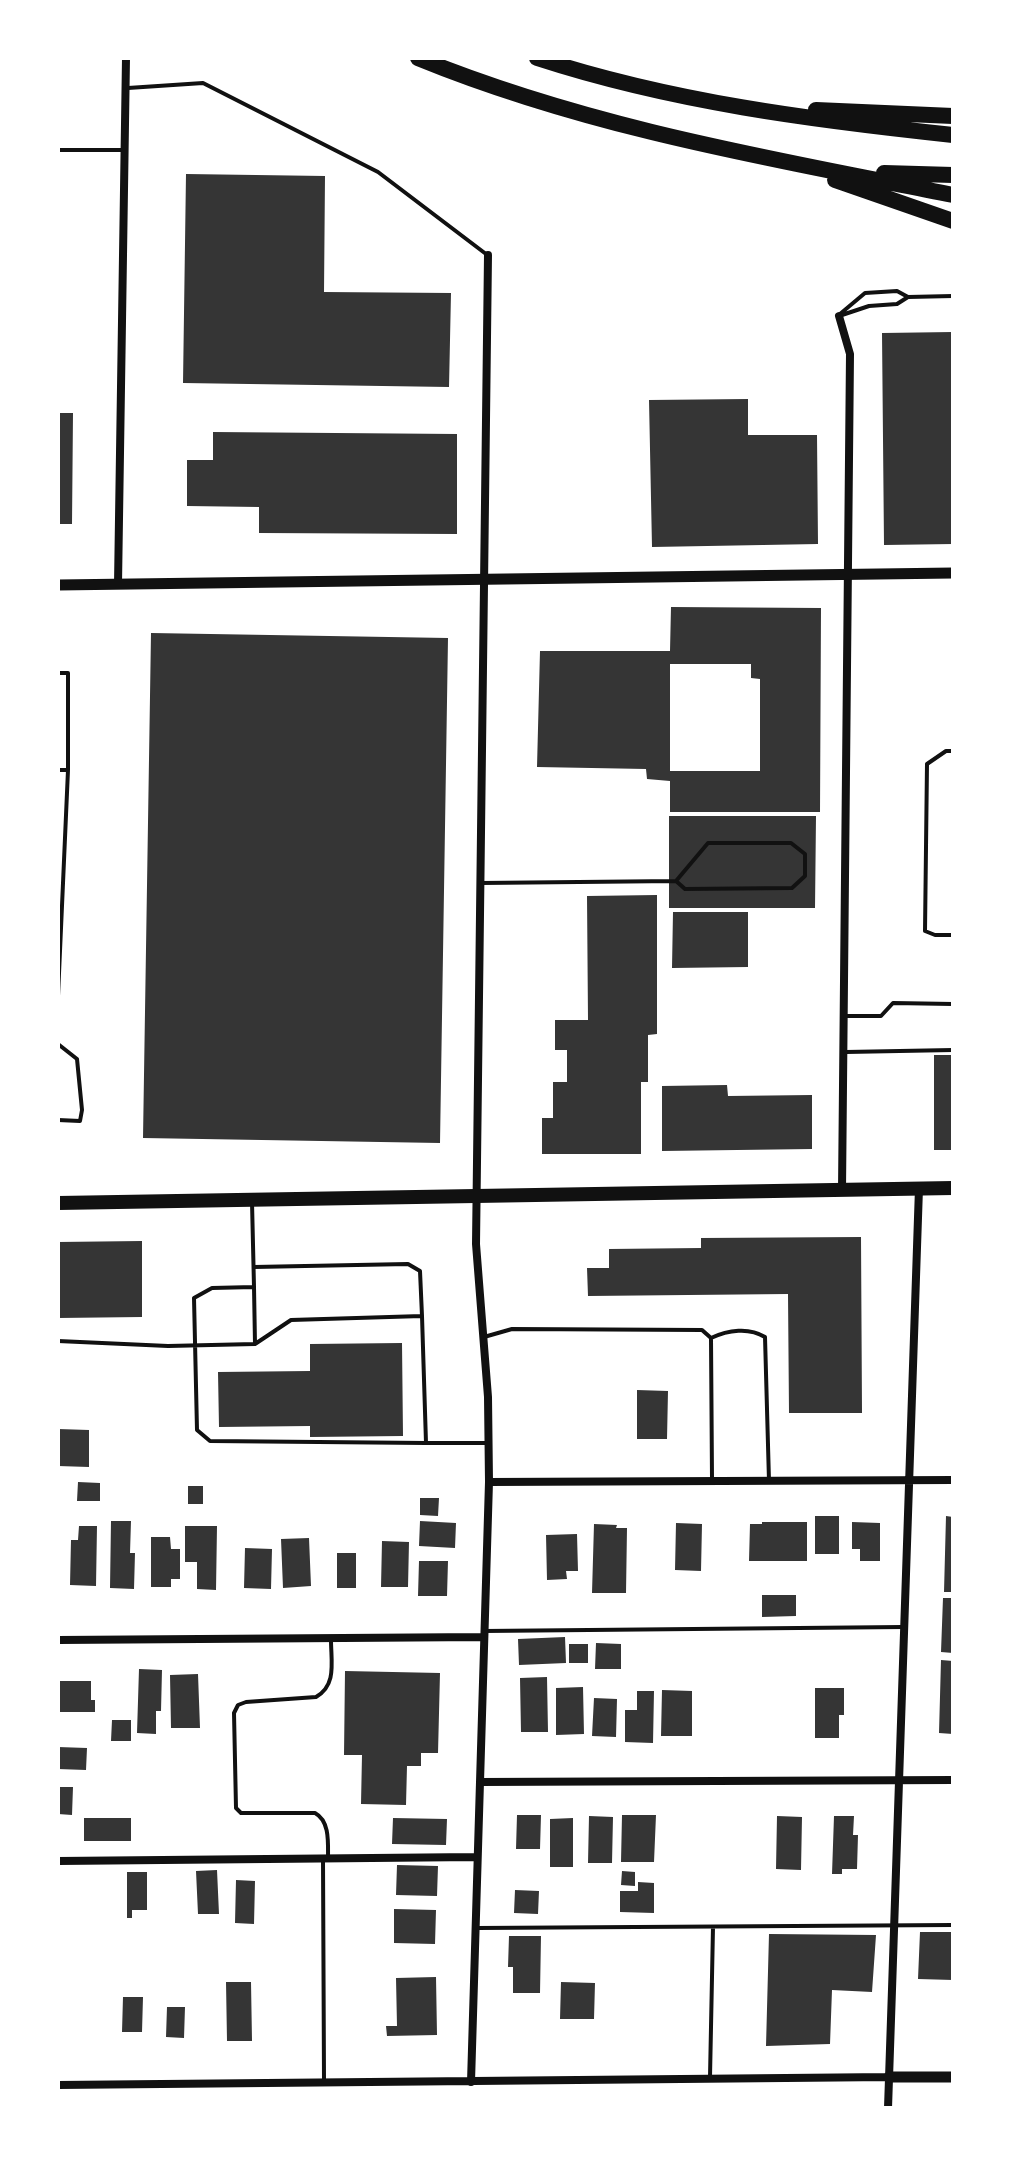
<!DOCTYPE html>
<style>
body{margin:0}
#map{position:relative;width:1011px;height:2166px;overflow:hidden;background:#fff;font-family:Raleway,sans-serif}
canvas{display:block}
.frame{position:absolute;inset:0;border:60px solid #fff;pointer-events:none}
</style>
<div id="map">
<canvas width="1011" height="2166"></canvas>
<div class="frame"></div>
</div>
<script>
const context = document.querySelector('canvas').getContext('2d');
context.lineJoin = 'round';
function fill(path, color) { context.fillStyle = color; context.fill(path, 'evenodd'); }
function strokePath(path, color, width, dash) { context.strokeStyle = color; context.lineWidth = width; context.lineCap = dash ? 'butt' : 'round'; context.setLineDash(dash || []); context.stroke(path); }
fill(new Path2D(`
 M186,174l139,2 -1,116 127,1 -2,94 -266,-4z
 M953,332v212l-69,1 -2,-212z
 M748,399v36h69l1,109 -166,3 -3,-147z
 M58,413h15l-1,111h-14z
 M213,432l244,2v100l-198,-1v-26l-72,-1v-46h26z
 M671,607l150,1 -1,204h-150v-31l-23,-2 -1,-10 -109,-2 3,-116h130zM670,664h81v14l9,1v92h-90z
 M151,633l297,5 -8,505 -297,-5z
 M669,816h147l-1,92h-146z
 M657,895v139l-9,1v47h-7v72h-99v-36h11v-36h14v-32h-12v-30h33l-1,-124z
 M673,912h75v55l-76,1z
 M934,1055h19v95h-19z
 M727,1085l1,11 84,-1v54l-150,2v-65z
 M861,1237l1,176h-73l-1,-119 -200,2 -1,-28h22v-19l92,-1v-10z
 M142,1241v76l-84,1v-76z
 M402,1343l1,93 -93,1v-11l-91,1 -1,-55 92,-1v-27z
 M637,1390l31,1 -1,48h-30z
 M58,1429l31,1v37l-31,-1z
 M78,1482l22,1v18h-23z
 M188,1486h15v18h-15z
 M420,1498h19l-1,18 -18,-1z
 M815,1516h24v38h-24z
 M946,1516l7,1v75h-9z
 M111,1521h20l-1,32h5l-1,36 -24,-1z
 M420,1521l36,2 -1,25 -36,-2z
 M762,1522h45v39h-58l1,-37h12z
 M852,1522l28,1v38h-20v-12h-8z
 M676,1523l26,1 -1,47 -26,-1z
 M594,1524l23,1 -1,3h11l-1,65h-34z
 M79,1526h18l-1,60 -26,-1 1,-45h7z
 M185,1526h32l-1,64 -19,-1v-27h-12z
 M577,1534l1,37h-12l1,8 -20,1 -1,-45z
 M151,1537h19l1,12h9v30h-9v8h-20z
 M309,1538l2,48 -28,2 -2,-49z
 M382,1541l27,1 -1,45h-27z
 M245,1548l27,1 -1,40 -27,-1z
 M337,1553h19v35h-19z
 M419,1561h29l-1,35h-29z
 M762,1595h34v21l-34,1z
 M943,1598h10v55l-12,-1z
 M565,1637l1,26 -47,2 -1,-26z
 M596,1643l25,1v25h-26z
 M569,1644h19v19h-19z
 M941,1660l12,1v73l-14,-1z
 M139,1669l23,1 -1,41h-5v23l-19,-1z
 M345,1671l95,2 -2,80h-17v13h-14l-1,39 -45,-1 1,-49h-18z
 M198,1674l2,54h-29l-1,-53z
 M547,1677l1,55h-27l-1,-54z
 M58,1681h33v19h4v12h-37z
 M583,1687l1,47 -28,1v-47z
 M815,1688h29v27h-5v23h-24z
 M662,1690l30,1v45h-31z
 M637,1691h17l-1,52 -28,-1v-32h12z
 M594,1698l23,1 -1,38 -24,-1z
 M112,1720h19v21h-20z
 M58,1747l29,1 -1,22 -28,-1z
 M58,1787h15l-1,28 -14,-1z
 M517,1815h24l-1,34h-24z
 M622,1815h34l-2,47h-33z
 M589,1816l24,1 -1,46h-24z
 M777,1816l25,1 -1,53 -25,-1z
 M834,1816h20l-1,19h5l-1,34h-15v5h-10z
 M84,1818h47v23h-47z
 M393,1818l54,1 -1,26 -54,-1z
 M573,1818v49h-23v-48z
 M397,1865l41,1 -1,30 -41,-1z
 M217,1870l2,44h-21l-2,-43z
 M622,1871l13,1v14l-14,-1z
 M127,1872h20v38h-15v8h-5z
 M236,1880l19,1 -1,43 -19,-1z
 M638,1882l16,1v30l-34,-1v-21h18z
 M515,1890l24,1 -1,23 -24,-1z
 M394,1909l42,1 -1,34 -41,-1z
 M920,1932h33v48l-35,-1z
 M769,1934l107,1 -4,57 -40,-2 -2,54 -64,2z
 M509,1936h32l-1,57h-27v-26h-5z
 M436,1977l1,58 -50,1 -1,-10h11l-1,-48z
 M226,1982h25l1,59h-25z
 M561,1982l34,1 -1,36h-34z
 M123,1997h20l-1,35h-20z
 M167,2007h18l-1,31 -18,-1z`), '#353535');
strokePath(new Path2D(`
 M128,88l75,-5 175,89 108,82
 M58,150h66
 M840,314l25,-21 32,-2 11,6 45,-1
 M842,315l27,-9 28,-2 11,-7
 M58,673h10v97
 M953,751h-7l-19,13 -2,167 10,4h18
 M58,770h10l-10,226
 M708,843h83l14,11v22l-13,12 -107,1 -9,-8z
 M481,883l195,-2
 M845,1016h36l12,-13 60,1
 M58,1044l19,15 5,51 -2,11 -22,-1
 M846,1052l107,-2
 M252,1202l2,85 -42,1 -18,10 3,132 13,11 216,2
 M254,1267l154,-3 12,7 2,45
 M254,1287l1,57
 M484,1337l28,-8 190,1 9,8 1,141
 M711,1338c17,-8 38,-11 54,-1l4,144
 M58,1341l110,5 87,-2 36,-24 131,-4 4,127h62
 M484,1631l419,-4
 M323,1859l1,222
 M328,1859c0,-16 2,-38 -13,-46h-74l-5,-5 -2,-95 4,-8 8,-3 70,-5c21,-12 15,-35 15,-57
 M477,1928l476,-3
 M710,2077l3,-150`), '#111', 4);
strokePath(new Path2D(`
 M839,316l11,38 -8,835
 M118,584l8,-526
 M489,1482l464,-2
 M58,1640l426,-3
 M480,1782l473,-2
 M58,1861l418,-4
 M471,2082l18,-600 -1,-85 -12,-153 12,-989
 M58,2085l831,-8
 M888,2108l31,-920`), '#111', 8);
strokePath(new Path2D(`
 M58,585l895,-12
 M889,2077h64`), '#111', 11);
strokePath(new Path2D(`
 M58,1203l895,-15`), '#111', 14);
strokePath(new Path2D(`
 M418,58c171,70 354,101 535,137
 M537,58c135,44 275,62 416,77
 M816,110l137,6
 M884,173l69,2
 M835,180l118,41`), '#111', 16);
</script>
